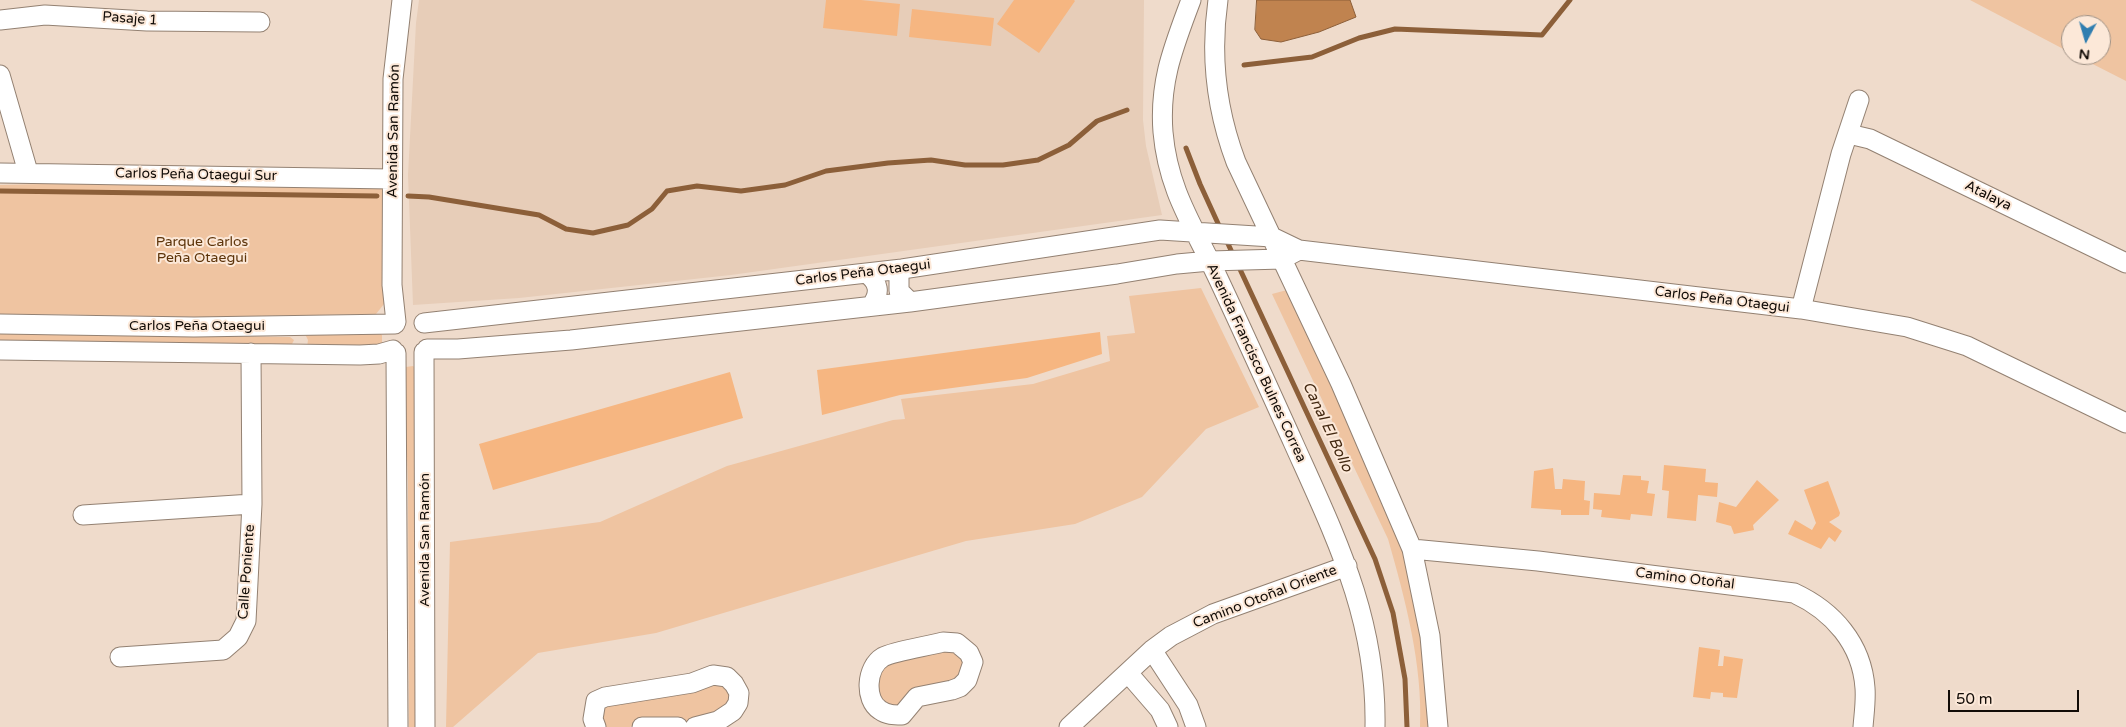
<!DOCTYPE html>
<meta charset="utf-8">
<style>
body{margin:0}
#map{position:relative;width:2126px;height:727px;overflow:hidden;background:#efdbcb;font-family:"Varela Round",sans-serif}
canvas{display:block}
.north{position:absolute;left:2061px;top:15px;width:50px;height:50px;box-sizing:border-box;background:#fce8d8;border:1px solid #9e9084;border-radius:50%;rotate:186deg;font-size:14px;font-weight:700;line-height:20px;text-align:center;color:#120c07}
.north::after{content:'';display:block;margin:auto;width:18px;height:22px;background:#307eb0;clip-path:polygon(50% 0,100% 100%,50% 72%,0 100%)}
.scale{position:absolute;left:1948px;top:690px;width:131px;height:22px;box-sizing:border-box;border:2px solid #120c07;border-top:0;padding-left:6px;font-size:15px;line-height:18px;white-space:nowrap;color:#120c07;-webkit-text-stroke:4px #fce8d8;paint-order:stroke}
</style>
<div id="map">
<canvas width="2126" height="727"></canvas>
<div class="north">N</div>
<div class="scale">50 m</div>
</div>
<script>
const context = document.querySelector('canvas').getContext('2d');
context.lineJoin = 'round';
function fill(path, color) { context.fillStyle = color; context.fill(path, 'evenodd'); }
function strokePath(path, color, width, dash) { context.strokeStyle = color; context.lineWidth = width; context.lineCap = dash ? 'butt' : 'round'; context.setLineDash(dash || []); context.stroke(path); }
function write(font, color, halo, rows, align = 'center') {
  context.font = font + ' "Varela Round",sans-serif'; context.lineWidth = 4; context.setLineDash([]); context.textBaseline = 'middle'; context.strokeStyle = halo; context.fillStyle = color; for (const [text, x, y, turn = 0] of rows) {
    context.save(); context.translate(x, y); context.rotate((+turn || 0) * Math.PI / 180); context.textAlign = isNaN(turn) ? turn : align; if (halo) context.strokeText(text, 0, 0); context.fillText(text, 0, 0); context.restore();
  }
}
fill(new Path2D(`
 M419,0h725l-1,120 3,26 16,69 -431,60 -212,23 -106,7 -5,-130 8,-152z`), '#e7cdb8');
fill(new Path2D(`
 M1970,0h156v81l-51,-26h26v-30h-30v28z
 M125,182l259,3v119l-8,10 -174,3 -165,-3 -37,2v-131z
 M1201,288l58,119 -53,22 -64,68 -67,27 -109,17 -310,92 -118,20 -85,74h-7l4,-185 150,-20 127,-56 166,-46 12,-1 -4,-20 132,-15 77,-23 -3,-25 28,-3 -6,-37z
 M1287,290l102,212 22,56 23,169h-14c3,-61 -15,-129 -32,-188l-116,-245z
 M377,331l5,4v8l-4,3 -71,1 1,-7 -3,-6z
 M0,333l290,4 4,3 -2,4 -5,2 -287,-5z
 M413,366l4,4 -1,357h-7l-1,-243 -4,-111 2,-6z
 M943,647l24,8 -10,25 -56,30 -20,-6 -6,-28 8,-13z
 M712,682h13l8,10 -2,12 -33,18 -59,1 -9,4h-24l-4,-7 1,-10 9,-8z`), '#efc4a1');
const water = new Path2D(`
 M1257,0h93l6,17 -37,15 -38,10 -20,-3 -6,-9z`);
fill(water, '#c0834f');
strokePath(water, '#8c5f39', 1);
strokePath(new Path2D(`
 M1244,65l68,-8 47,-19 36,-9 147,6 28,-35
 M1186,148l14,36 21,46
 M0,191l377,5
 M408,196l21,1 110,18 27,14 27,4 35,-8 24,-16 15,-18 30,-5 44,5 44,-6 41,-14 62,-8 43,-3 34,5h38l35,-5 31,-15 28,-24 30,-11
 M1225,237l9,20
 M1238,265l137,294 18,54 12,66 2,48`), '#8c5f39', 5);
fill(new Path2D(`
 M826,0h35l39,4 -3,32 -74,-8z
 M1014,0h60l1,1 -36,52 -42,-29z
 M912,9l82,9 -3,28 -82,-9z
 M1100,332l2,22 -75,24 -127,17 -78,20 -5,-45z
 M730,372l13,46 -250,72 -14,-46z
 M1664,465l42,4 -1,13 13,1 -1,14 -19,-2 -2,26 -29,-3 2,-27 -7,-1z
 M1553,468l2,21h7l1,-10 22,2 -1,19 6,1 -1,14h-28v-5l-30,-2 3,-37z
 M1623,475l18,1v4l8,1 -2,12 8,1 -3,22 -21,-2 -1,6 -29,-3 1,-7 -9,-1 1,-16 26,2z
 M1757,480l22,20 -26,25 1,5 -20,4 -3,-8 -15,-4 3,-20 17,5z
 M1828,481l12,32 -1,3 -10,6 13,9 -7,11 -6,-5 -8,12 -33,-15 7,-14 17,10 4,-7 -12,-33z
 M1699,647l21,3 -2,16h5l1,-10 19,3 -6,39 -14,-1v-4l-12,-1 -1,7 -17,-2z`), '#f6b681');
const minor = new Path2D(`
 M1191,0c-17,46 -32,81 -28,132 5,58 30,93 54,144 26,55 51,111 76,166 43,96 84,177 82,285
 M1218,0c-8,56 -2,109 18,162l105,222 71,165 18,87 8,91
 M0,20l45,-5 102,6 113,1
 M0,75l28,97
 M1849,134l21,5 256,124
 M0,173l392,6
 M902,269l-3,7v15l11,11
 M866,273c13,9 15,20 5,33
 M1801,309l40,-155 18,-54
 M396,322l-4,-37 1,-206 9,-79
 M424,323l478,-54 258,-39 112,7 27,13 502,59 106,18 60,19 159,77
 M0,324l194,3 201,-3
 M427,349h31l113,-9 339,-38 207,-28 60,-10 33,-3 72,-2 17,-9
 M0,350l360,5 19,-1 14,-4
 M424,352l1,375
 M396,353l2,374
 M83,515l169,-11
 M1412,549l126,12 256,32c39,18 68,51 71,95 1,13 -1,26 -2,39
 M943,642l14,1 12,10 4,9 -6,18 -7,7 -8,3 -35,7 -15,18c-8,0 -15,0 -22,-5 -16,-10 -14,-43 3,-53 11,-6 46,-11 60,-15z
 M1152,650l36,55 8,22
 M120,657l103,-7 15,-13 8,-16 6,-117 -1,-151
 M1128,673l32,37 8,17
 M596,727l-3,-8 3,-18 9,-4 87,-14 21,-8 14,2 7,7 5,9 -1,10 -5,8 -15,10 -23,6
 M642,727h36
 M1069,727l83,-77 19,-14 42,-22 134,-48`);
strokePath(minor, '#938172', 21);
strokePath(minor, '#fff', 19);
write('14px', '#120c07', '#fce8d8', [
 ["Pasaje 1",130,19,4],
 ["Avenida San Ramón",394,131,-89],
 ["Carlos Peña Otaegui Sur",196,175,1],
 ["Atalaya",1988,196,26],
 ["Carlos Peña Otaegui",863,273,-7],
 ["Carlos Peña Otaegui",1722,300,7],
 ["Carlos Peña Otaegui",197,326],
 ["Avenida Francisco Bulnes Correa",1256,363,65],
 ["Avenida San Ramón",425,540,-90],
 ["Calle Poniente",247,572,-86],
 ["Camino Otoñal",1685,579,7],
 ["Camino Otoñal Oriente",1265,597,-21]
]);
write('14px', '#5d340a', '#fce8d8', [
 ["Parque Carlos",202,242],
 ["Peña Otaegui",202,258]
]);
write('italic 15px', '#422811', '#fce8d8', [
 ["Canal El Bollo",1327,427,65]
]);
</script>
